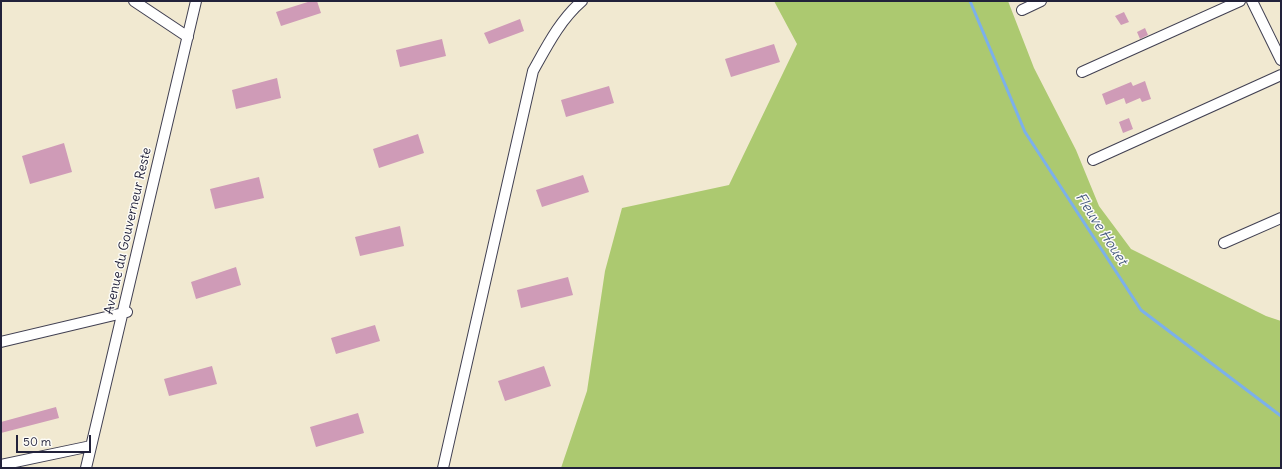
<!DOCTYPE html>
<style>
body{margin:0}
#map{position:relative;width:1282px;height:469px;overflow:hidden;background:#f1e9d1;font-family:Delius,sans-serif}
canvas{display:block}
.frame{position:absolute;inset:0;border:2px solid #22223b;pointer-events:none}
.scale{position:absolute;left:16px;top:435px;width:75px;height:18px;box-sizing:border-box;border:2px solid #22223b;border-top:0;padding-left:5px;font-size:12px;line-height:14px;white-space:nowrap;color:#22223b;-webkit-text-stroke:3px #fdfcf7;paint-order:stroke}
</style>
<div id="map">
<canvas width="1282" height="469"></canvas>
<div class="frame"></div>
<div class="scale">50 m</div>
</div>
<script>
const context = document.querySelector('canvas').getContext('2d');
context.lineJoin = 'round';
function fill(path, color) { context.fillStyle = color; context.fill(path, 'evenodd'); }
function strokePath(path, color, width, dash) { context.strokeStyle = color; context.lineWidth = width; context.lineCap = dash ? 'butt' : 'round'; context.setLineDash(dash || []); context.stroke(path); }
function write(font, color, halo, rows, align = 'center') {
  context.font = font + ' Delius,sans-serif'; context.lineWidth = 3; context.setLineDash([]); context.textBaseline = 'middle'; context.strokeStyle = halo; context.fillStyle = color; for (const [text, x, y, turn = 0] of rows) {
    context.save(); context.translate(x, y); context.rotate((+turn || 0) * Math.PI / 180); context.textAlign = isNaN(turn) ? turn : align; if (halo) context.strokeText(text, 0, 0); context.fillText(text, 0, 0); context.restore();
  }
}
fill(new Path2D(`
 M774,1h234l26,67 42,82 23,56 32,43 135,67 15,5v147h-720l26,-77 18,-120 17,-63 107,-23 68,-141z`), '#acc970');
strokePath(new Path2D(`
 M970,1l55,131 116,178 140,106`), '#7cb0ea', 3);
fill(new Path2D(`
 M311,1h6l4,12 -40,13 -5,-14z
 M1124,12l5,10 -8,3 -6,-9z
 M520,19l4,12 -35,13 -5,-11z
 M1145,28l3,7 -8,4 -3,-7z
 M442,39l4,17 -46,11 -4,-17z
 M774,44l6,18 -49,15 -6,-18z
 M277,78l4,20 -45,11 -4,-19z
 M1145,81l6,18 -9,3 -2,-4 -14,6 -2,-6 -18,7 -4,-11 29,-12 2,4z
 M609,86l5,17 -48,14 -5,-17z
 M1129,118l4,11 -10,4 -4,-11z
 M418,134l6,19 -45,15 -6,-19z
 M64,143l8,29 -42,12 -8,-28z
 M583,175l6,17 -47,15 -6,-17z
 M259,177l5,21 -49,11 -5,-20z
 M400,226l4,20 -44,10 -5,-19z
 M236,267l5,18 -45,14 -5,-17z
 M568,277l5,18 -52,13 -4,-18z
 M375,325l5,16 -44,13 -5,-16z
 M212,366l5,18 -48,12 -5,-17z
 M544,366l7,20 -46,15 -7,-20z
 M56,407l3,11 -58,15v-11z
 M358,413l6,20 -48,14 -6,-20z`), '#cf9bb7');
const minor = new Path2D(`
 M134,1l54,36
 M1252,1l29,59
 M1022,10l19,-9
 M1082,72l158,-71
 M1093,160l188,-85
 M1224,243l57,-25
 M1,342l126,-30
 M1,465l90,-19
 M86,468l110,-467
 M443,468l90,-397c14,-25 27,-51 49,-70`);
strokePath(minor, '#414052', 12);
strokePath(minor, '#fff', 10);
write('13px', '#22223b', '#fdfcf7', [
 ["Avenue du Gouverneur Reste",128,231,-77]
]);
write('italic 14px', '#465b81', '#fdfcf7', [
 ["Fleuve Houet",1101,229,57]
]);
</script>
